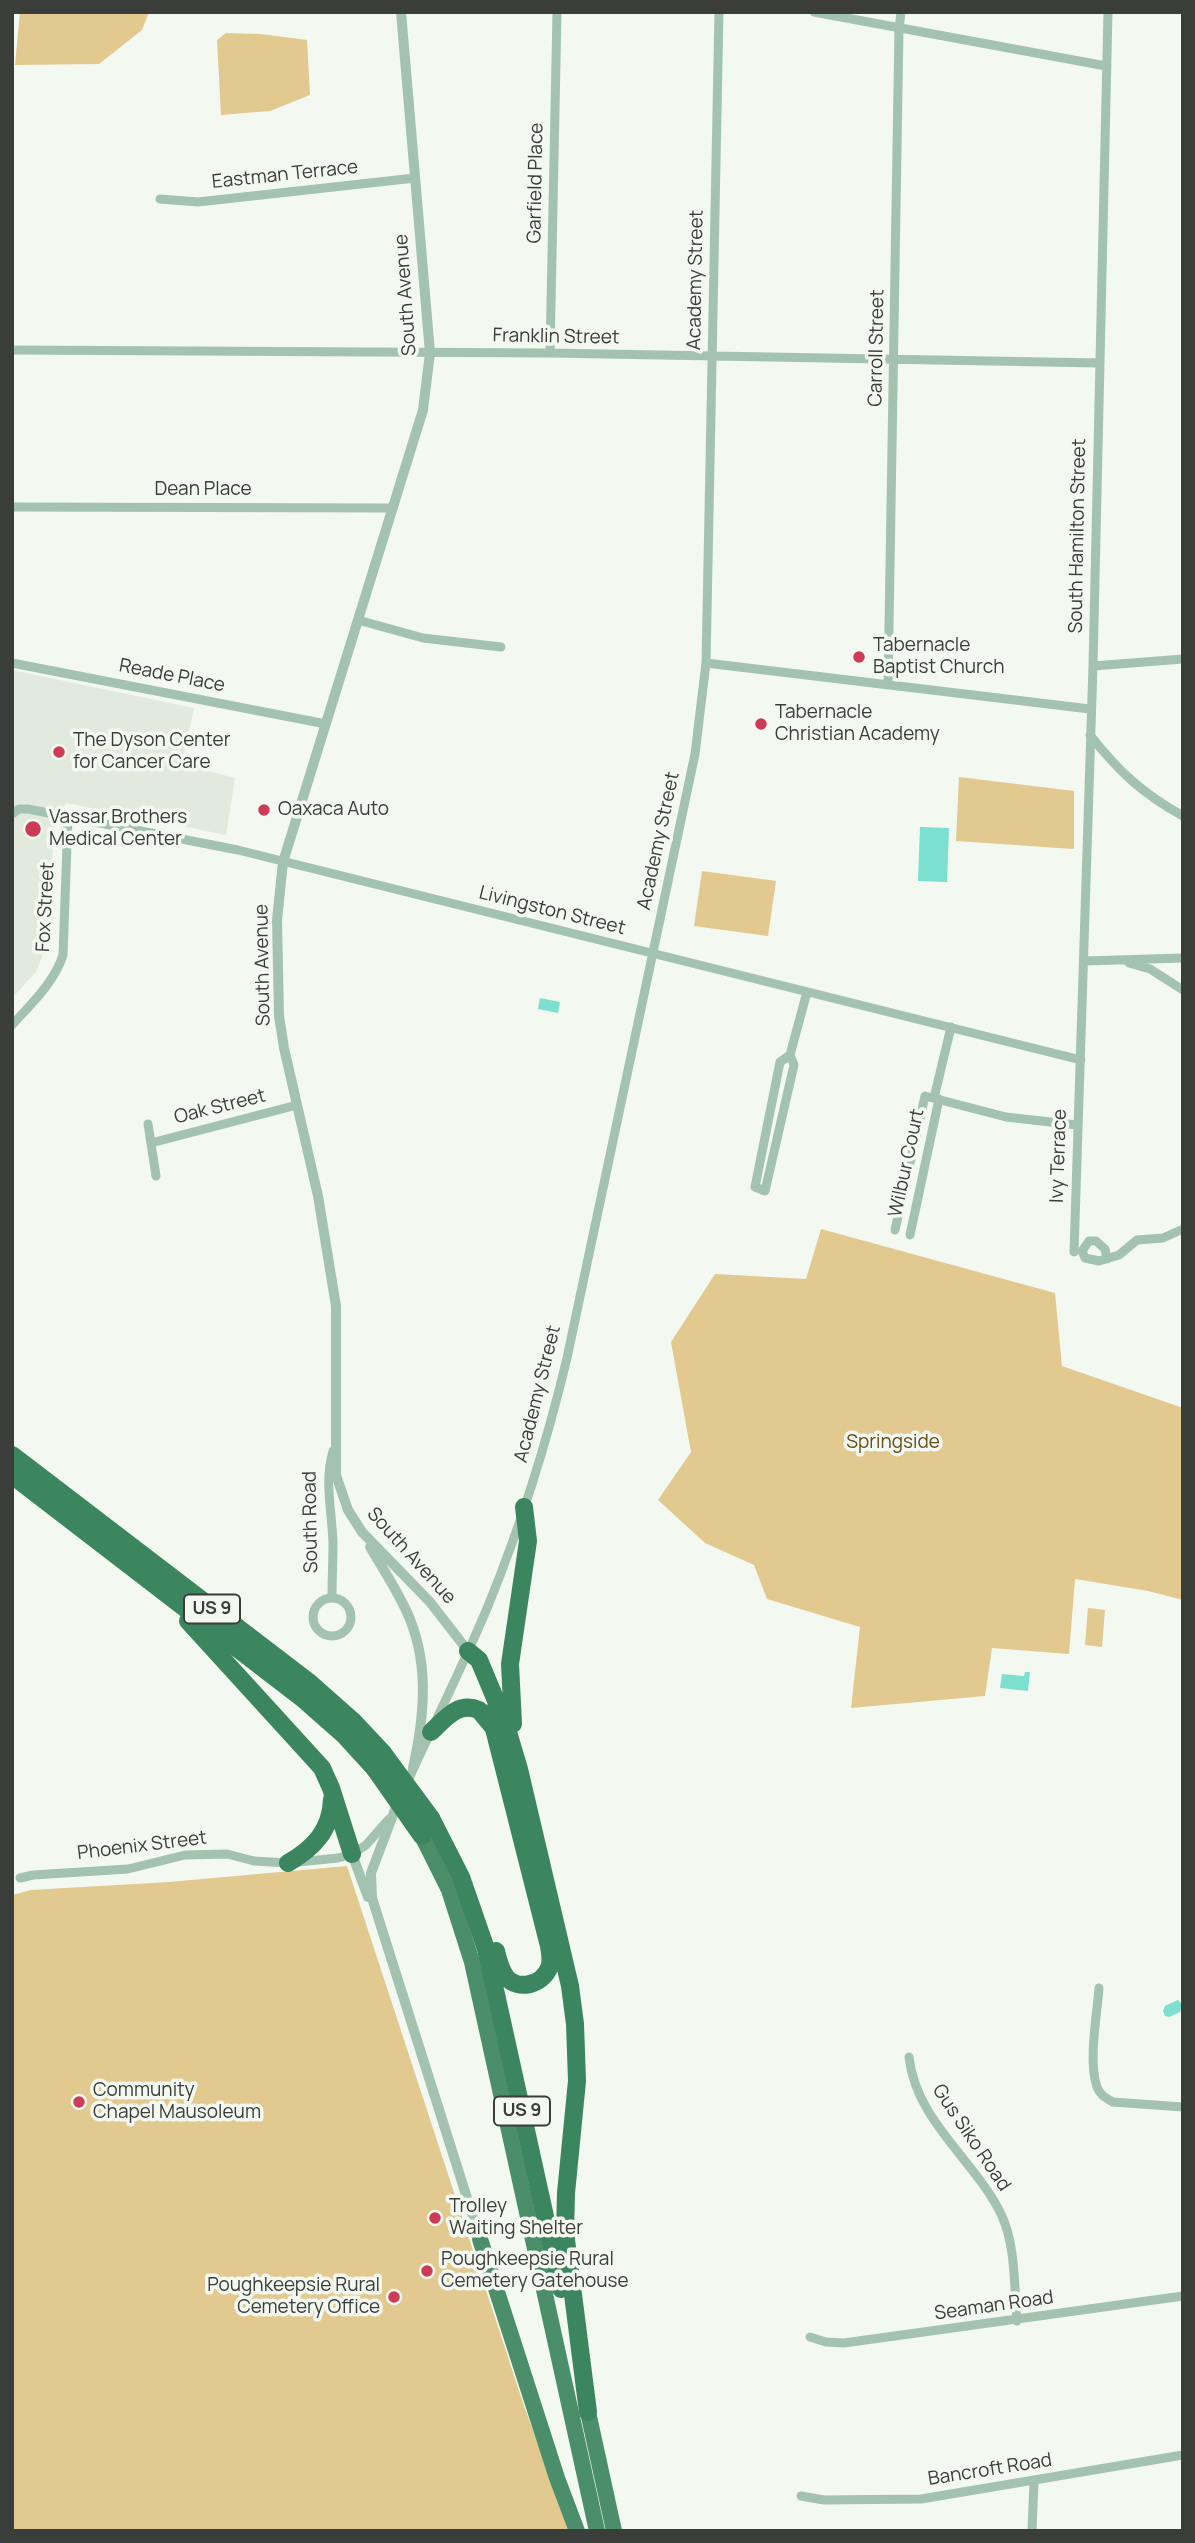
<!DOCTYPE html>
<style>
body{margin:0}
#map{position:relative;width:1195px;height:2543px;overflow:hidden;background:#f3f8f0;font-family:Manrope,sans-serif}
canvas{display:block}
.frame{position:absolute;inset:0;border:14px solid #3b3d3a;pointer-events:none}
</style>
<div id="map">
<canvas width="1195" height="2543"></canvas>
<div class="frame"></div>
</div>
<script>
const context = document.querySelector('canvas').getContext('2d');
context.lineJoin = 'round';
function fill(path, color) { context.fillStyle = color; context.fill(path, 'evenodd'); }
function strokePath(path, color, width, dash) { context.strokeStyle = color; context.lineWidth = width; context.lineCap = dash ? 'butt' : 'round'; context.setLineDash(dash || []); context.stroke(path); }
function write(font, color, halo, rows, align = 'center') {
  context.font = font + ' Manrope,sans-serif'; context.lineWidth = 7; context.setLineDash([]); context.textBaseline = 'middle'; context.strokeStyle = halo; context.fillStyle = color; for (const [text, x, y, turn = 0] of rows) {
    context.save(); context.translate(x, y); context.rotate((+turn || 0) * Math.PI / 180); context.textAlign = isNaN(turn) ? turn : align; if (halo) context.strokeText(text, 0, 0); context.fillText(text, 0, 0); context.restore();
  }
}
fill(new Path2D(`
 M12,670l182,38 -12,56 53,14 -9,57 -160,-32 -13,21 -2,110 -15,38 -24,26z`), '#e2eade');
fill(new Path2D(`
 M20,12h129l-7,18 -43,34 -84,1z
 M226,33l35,1 46,6 3,55 -40,16 -49,4 -4,-75z
 M959,777l115,14v58l-118,-8z
 M702,871l74,10 -8,55 -74,-10z
 M821,1229l234,64 7,73 121,42v192l-35,-9 -73,-12 -6,75 -77,-6 -7,48 -134,12 9,-81 -93,-28 -13,-34 -49,-22 -47,-43 33,-48 -20,-110 44,-68 91,5z
 M1088,1608l17,2 -3,37 -17,-2z
 M347,1866l177,540 47,125h-559v-636l19,-5 138,-8z`), '#e2c990');
fill(new Path2D(`
 M920,827l29,1 -2,54 -29,-1z
 M540,998l20,4 -2,11 -20,-4z
 M1025,1672h5l-2,19 -28,-3 2,-14 22,2z
 M1178,2000l5,5 -3,7 -11,5 -4,-1 -2,-5 2,-5z`), '#7cdfcf');
strokePath(new Path2D(`
 M814,12l292,54
 M160,199l38,3 217,-24
 M12,350l538,3 550,10
 M550,353l7,-341
 M12,507l381,1
 M358,620l65,18 78,9
 M12,663l314,61
 M706,663l384,46
 M1093,666l90,-7
 M888,685l11,-656 2,-17
 M1090,735c28,36 53,59 93,81
 M12,814l7,-5h9l210,41 843,210
 M1084,961l99,-3
 M1129,963l21,6 33,21
 M12,1025c19,-21 42,-42 51,-70l5,-138
 M790,1055l4,10 -29,126 -10,-4 25,-125 10,-7 17,-63
 M934,1098l17,-71
 M148,1124l8,52
 M151,1143l146,-38
 M895,1230l30,-134 81,21 71,8
 M910,1235l29,-136
 M1074,1252l19,-586 15,-654
 M1107,1259l-2,-10 -9,-8h-7l-7,10 3,7 14,3 20,-6 18,-15 26,-2 20,-9
 M313 1617a19 19 0 1 1 38 0a19 19 0 1 1-38 0Z
 M332,1598c0,-18 1,-37 1,-55 -1,-32 -9,-61 0,-92
 M406,1785c27,-60 57,-119 82,-179 33,-81 59,-164 79,-248l128,-604 11,-91 13,-651
 M20,1878l13,-3 95,-6 57,-14 42,-1 27,7 34,2 50,-5 14,-4 14,-9 23,-26
 M1099,1988c-2,27 -11,74 -2,99 3,8 9,11 16,15l70,5
 M909,2057c7,64 65,102 92,157 15,31 13,73 16,107
 M810,2337l16,5 18,1 339,-47
 M801,2496l23,4 97,-1 262,-44
 M1032,2531l2,-50`), '#a3c3b0', 9);
strokePath(new Path2D(`
 M401,12l29,341 -7,57 -140,452 -6,58 2,96 5,32 34,148 18,110v169l12,35 14,22 68,70 38,49
 M370,1547c12,20 25,40 35,61 25,51 20,106 8,160
 M396,1807l-25,66 1,25 108,341
 M352,1854l16,43`), '#a3c3b0', 10);
strokePath(new Path2D(`
 M422,1836l27,54 23,72 125,569
 M480,2239l77,239 20,53
 M588,2412l26,119`), '#4a8e6a', 16);
strokePath(new Path2D(`
 M12,1455l298,228 43,38 30,32
 M12,1475l290,223 42,37 31,34
 M188,1621l134,147 9,20 21,66
 M468,1651l11,9 26,62 14,47 51,217 5,38 2,57 -11,112 -1,39 23,180
 M490,1713l59,233c1,7 3,15 0,22 -7,17 -31,23 -43,9 -6,-8 -8,-17 -10,-26
 M513,1724l-3,-60 18,-123 -4,-34
 M431,1732c14,-13 27,-31 48,-22l14,17
 M431,1818l30,59 25,72 75,340
 M288,1863c26,-15 43,-33 44,-64`), '#3b865f', 18);
strokePath(new Path2D(`
 M383,1753l48,65
 M375,1769l47,67`), '#3b865f', 18);
for (const [x, y, r, color] of [
 [859,657,7,"#cc3c57"],
 [761,724,7,"#cc3c57"],
 [59,752,7,"#cc3c57"],
 [264,810,7,"#cc3c57"],
 [33,829,9,"#cc3c57"],
 [79,2102,7,"#cc3c57"],
 [435,2218,7,"#cc3c57"],
 [427,2271,7,"#cc3c57"],
 [394,2297,7,"#cc3c57"]
]) { const dot = new Path2D(); dot.arc(x, y, r, 0, 2 * Math.PI); context.fillStyle = color; context.fill(dot); strokePath(dot, '#f3f8f0', 2.5); }
for (const [x, y, w] of [
 [212,1609,56],
 [522,2111,56]
]) { const box = new Path2D(); box.roundRect(x - w / 2, y - 14.5, w, 29, 5); context.fillStyle = '#f3f8f0'; context.fill(box); strokePath(box, '#3b3d3a', 2); }
write('bold 18px', '#3b3d3a', null, [
 ["US 9",212,1609],
 ["US 9",522,2111]
]);
write('19px', '#3b3d3a', '#f3f8f0', [
 ["Eastman Terrace",285,175,-6],
 ["Garfield Place",536,183,-89],
 ["Academy Street",696,280,-89],
 ["South Avenue",406,295,-94],
 ["Franklin Street",556,337,1],
 ["Carroll Street",877,348,-89],
 ["Dean Place",203,490],
 ["South Hamilton Street",1078,536,-89],
 ["Reade Place",172,676,11],
 ["Academy Street",659,841,-78],
 ["Fox Street",46,907,-87],
 ["Livingston Street",552,911,14],
 ["South Avenue",263,965,-91],
 ["Oak Street",220,1107,-14],
 ["Ivy Terrace",1059,1156,-88],
 ["Wilbur Court",907,1163,-78],
 ["Academy Street",538,1394,-76],
 ["South Road",311,1522,-91],
 ["South Avenue",411,1556,48],
 ["Phoenix Street",142,1846,-7],
 ["Gus Siko Road",971,2138,56],
 ["Seaman Road",994,2306,-8],
 ["Bancroft Road",990,2470,-9]
]);
write('19px', '#3b3d3a', '#f3f8f0', [
 ["Tabernacle",873,646],
 ["Baptist Church",873,668],
 ["Tabernacle",775,713],
 ["Christian Academy",775,735],
 ["The Dyson Center",73,741],
 ["for Cancer Care",73,763],
 ["Oaxaca Auto",278,810],
 ["Vassar Brothers",49,818],
 ["Medical Center",49,840],
 ["Community",93,2091],
 ["Chapel Mausoleum",93,2113],
 ["Trolley",449,2207],
 ["Waiting Shelter",449,2229],
 ["Poughkeepsie Rural",441,2260],
 ["Cemetery Gatehouse",441,2282],
 ["Poughkeepsie Rural",380,2286,"right"],
 ["Cemetery Office",380,2308,"right"]
], 'left');
write('19px', '#644e18', '#f3f8f0', [
 ["Springside",893,1443]
]);
</script>
